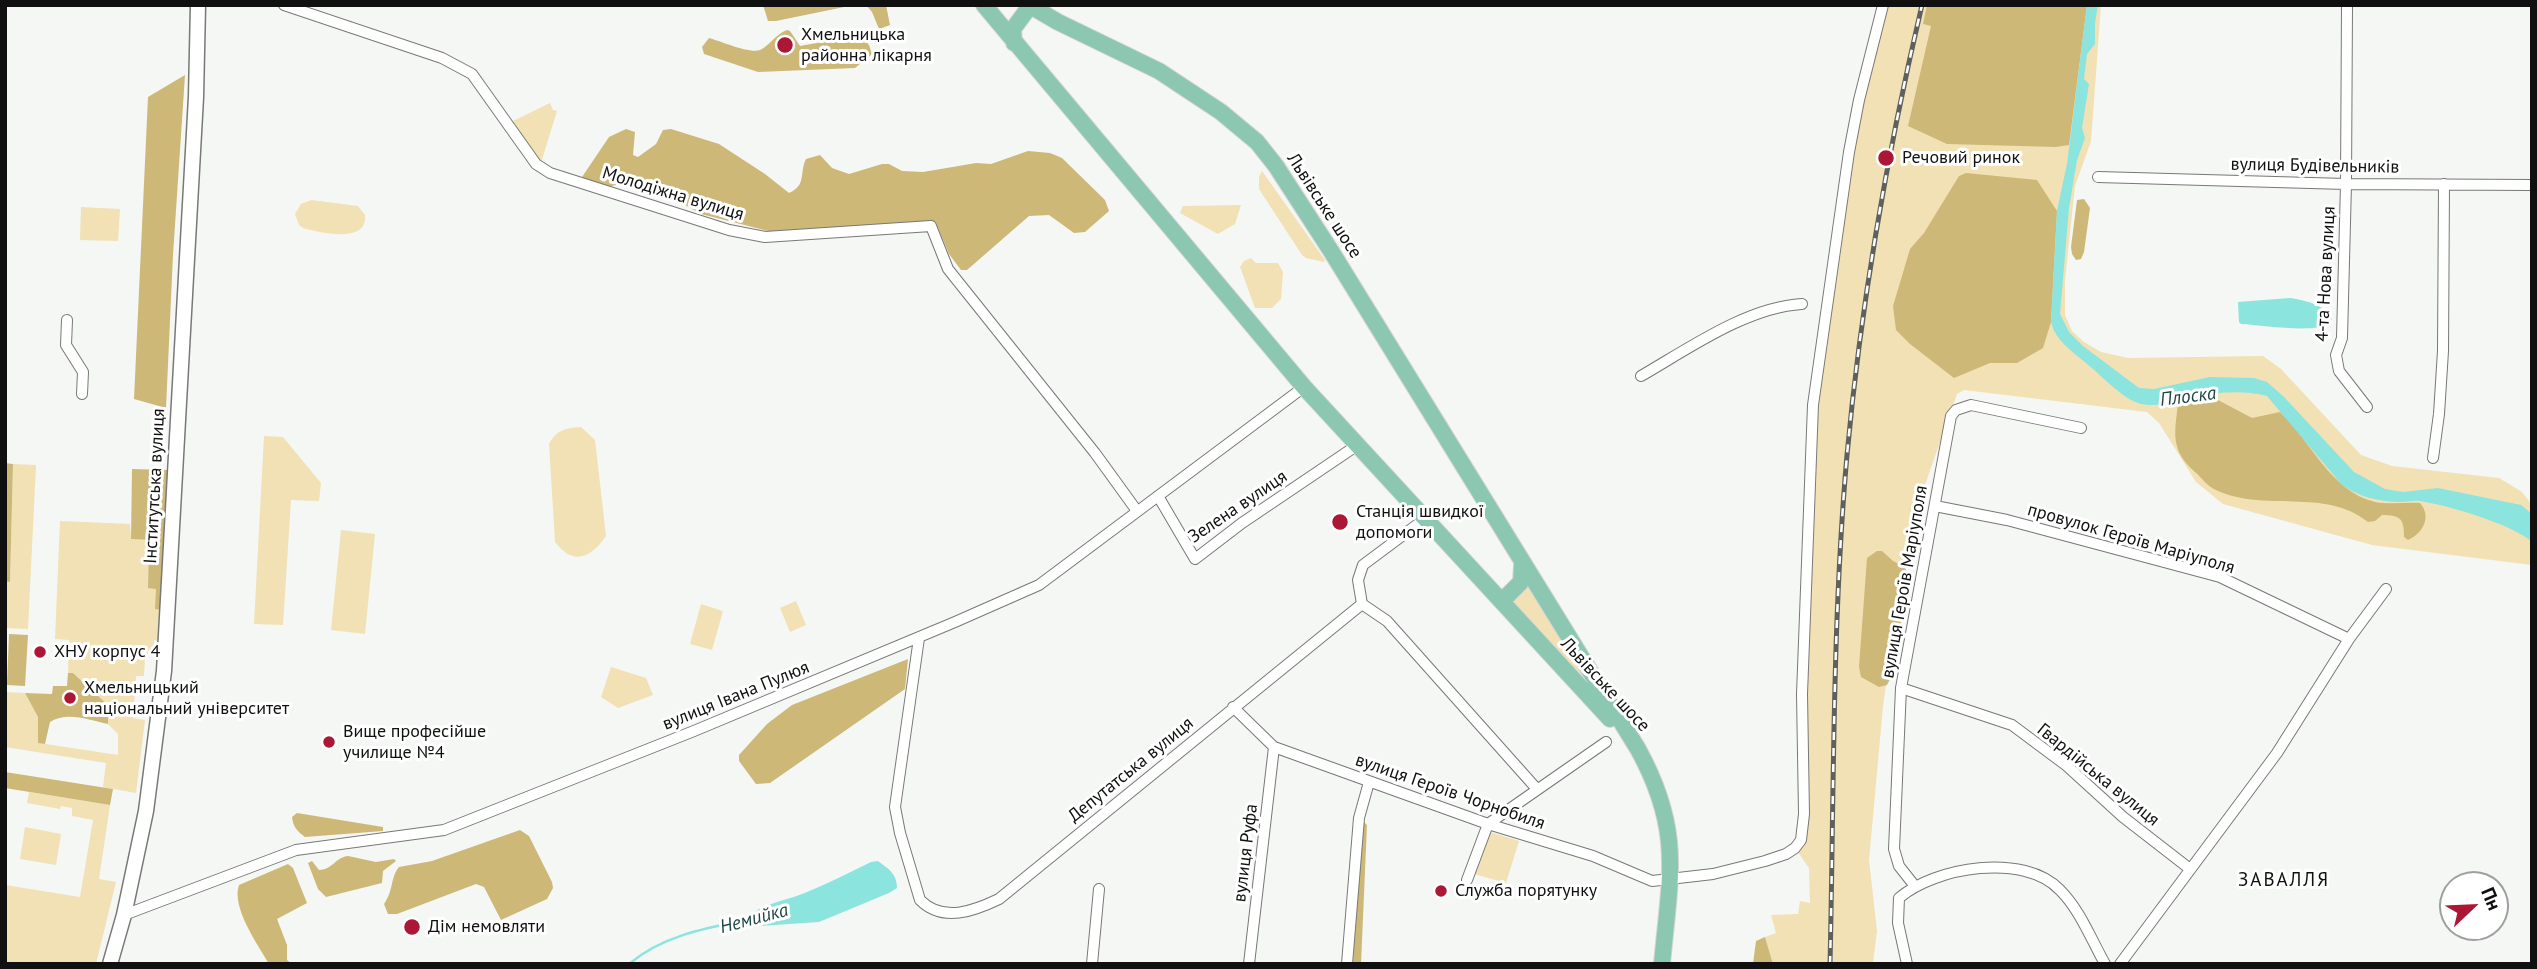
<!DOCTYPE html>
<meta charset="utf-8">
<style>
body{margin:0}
#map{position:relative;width:2537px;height:969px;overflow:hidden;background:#f4f7f4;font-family:"PT Sans",sans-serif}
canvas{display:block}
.frame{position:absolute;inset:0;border:7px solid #0f100f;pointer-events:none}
.north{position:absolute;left:2439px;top:871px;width:70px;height:70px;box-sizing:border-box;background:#fff;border:2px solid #9f9f9f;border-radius:50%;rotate:67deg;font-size:19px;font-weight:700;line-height:28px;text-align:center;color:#0f100f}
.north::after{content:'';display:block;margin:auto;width:24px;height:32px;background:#ac1736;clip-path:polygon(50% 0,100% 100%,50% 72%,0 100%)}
</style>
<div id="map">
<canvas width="2537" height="969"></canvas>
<div class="frame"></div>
<div class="north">Пн</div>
</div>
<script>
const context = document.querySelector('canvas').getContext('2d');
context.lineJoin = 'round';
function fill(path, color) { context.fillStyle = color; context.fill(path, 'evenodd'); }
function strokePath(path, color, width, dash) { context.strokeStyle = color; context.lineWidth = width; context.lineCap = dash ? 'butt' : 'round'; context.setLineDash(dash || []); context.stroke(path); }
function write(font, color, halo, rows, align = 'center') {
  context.font = font + ' "PT Sans",sans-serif'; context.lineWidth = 6; context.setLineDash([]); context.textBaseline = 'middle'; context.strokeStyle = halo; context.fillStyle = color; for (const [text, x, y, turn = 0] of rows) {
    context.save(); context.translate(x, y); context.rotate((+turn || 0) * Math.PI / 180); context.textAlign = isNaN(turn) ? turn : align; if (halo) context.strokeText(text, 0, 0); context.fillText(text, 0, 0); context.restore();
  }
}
fill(new Path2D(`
 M1883,5h218l-10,136 -16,45 -10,94v35l7,16 12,11 17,10 27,6 135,-2 18,13 80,86 31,11 107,12 23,14 10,13v60l-160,-20 -149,-41 -27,-22 -37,-59 -12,-11 -183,-22 -7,4 -31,88 -4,19 -5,5 -9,25 -25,175 -14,154 8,71 -4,31 -100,2 -8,-27 11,-4 -5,-18 27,-1 2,-13 10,2 -1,-35 -14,-20 6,-8 1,-146 11,-289 36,-253z
 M550,103l3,7 4,1 -17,55 -31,-43z
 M1262,171l63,89 -1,2 -18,-4 -4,-3 -43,-66v-12z
 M311,200l47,6 7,9c3,29 -44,18 -62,13l-4,-3 -4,-11 6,-10z
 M1241,205l-6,19 -17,10 -38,-21 3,-7z
 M81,207l39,2 -2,32 -38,-1z
 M1251,258l5,5h22l5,9 -2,27 -9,9h-17l-15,-41 4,-6z
 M581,427l14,13 11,96c-15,22 -33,30 -51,6l-6,-98c8,-14 16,-16 32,-17z
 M264,436l19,1 38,46 -2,18 -28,-1 -8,125 -29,-1z
 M13,464l23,1 -8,164 -23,-1v-47h5z
 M60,521l70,3 1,15 18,1 -1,48h8l6,22 -2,31 -6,-1v11l-9,7 -1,18h-8l-3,42 12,2 -9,73 -33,-6 3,-24 -101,-16v-55l20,1 13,24 1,26 79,12v-21l-10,-10v-19l-35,-32h-5l1,-33 -14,-1z
 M341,530l34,4 -10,100 -34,-4z
 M1522,574l116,175 -136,-148z
 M796,601l10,24 -16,7 -10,-24z
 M701,604l22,7 -11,39 -22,-6z
 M611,667l35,11 7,17 -35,13 -17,-11z
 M29,792l81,13 -11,74 17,3 -20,82h-91v-79l75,12 13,-77 -21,-4v-8l-11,-2 -1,3 -33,-6z
 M25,827l36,7 -5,31 -36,-6z
 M1487,831l32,10 -13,42 -32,-9z`), '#f1e1b4');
fill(new Path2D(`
 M763,5h91l-78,16h-8z
 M866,5h20l4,20 -11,4 -7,-17z
 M1927,5h160l-18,140 -13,2 -109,-3 -39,-18 23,-100 -8,-2z
 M787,30l3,1 10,15 61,-11 8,10 3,9 -17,14 -97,4 -54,-18 -2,-7 7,-9c11,3 41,16 51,12 9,-4 16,-16 27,-20z
 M185,75l-12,180 -7,153 -32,-9 14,-302z
 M626,129l9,3 -2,23 5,2 18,-13 7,-14 8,-1 48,15 46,30 24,19c18,-8 10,-20 17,-34l14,-4 12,13 17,6 33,-10h7l13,7 21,1 53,-9 15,1 37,-13 22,2 12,5 43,42 4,11 -24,21 -11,1 -25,-18 -20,1 -62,54h-6l-12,-16 -13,-31 -164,9 -71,-18 -16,-9 -33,-26 -27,3 -19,6 -21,-3 -3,-8 27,-40z
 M1966,173l71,7 20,31 -6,111 -8,26 -26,15h-27l-36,15 -44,-34 -14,-14 -3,-24 17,-57 14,-16 35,-57z
 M2084,199l6,9 -6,44 -3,7 -5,1 -4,-6 -1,-7 6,-47z
 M2201,395l17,5 34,18 28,-6c31,29 50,79 95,90 15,3 30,0 45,1 12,14 3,30 -12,37l-4,-3c0,-18 -3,-22 -22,-22l-7,6 -7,1c-43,-35 -104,-9 -152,-32 -8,-3 -14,-12 -21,-18 -7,-6 -16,-16 -18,-26 -4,-13 0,-30 1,-43l3,-3z
 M5,463l8,1 -3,118 -5,-1z
 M132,469l36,1 -6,140 -7,-1 1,-20 -8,-1 1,-48 -18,-1z
 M1877,551h5l11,10 12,6 4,11 -17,97 -5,10 -8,2 -18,-10 -2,-10 8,-109z
 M9,634l19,1 -3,51 -18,-1z
 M908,659l-3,30 -135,94 -14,1 -17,-23v-6l28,-31 25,-19z
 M68,673h5l35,32v19c-19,-4 -41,-13 -58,-2l-5,22 -7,-1v-26l-13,-24 27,1 1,-8h14z
 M5,772l108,17 -3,16 -105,-17z
 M297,813l86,14v4l-78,6c-7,-5 -12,-10 -13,-20z
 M1364,822l3,3 -6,139h-8l5,-105z
 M520,830l9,6 23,46 1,6 -6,11 -46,21 -17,-33 -8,-3 -79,30h-9l-4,-10c10,-14 6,-26 15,-37l33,-6z
 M348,856l28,6 18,-3 2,2 -13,10 -1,12 -56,14 -8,-8 -10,-26 4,-2 7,9c13,0 17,-13 29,-14z
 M288,864l5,4 14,35 -30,16 10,26v15l5,4h-23c-11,-19 -38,-57 -30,-79z
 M1765,937l8,27h-20l3,-23z`), '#cdb878');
fill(new Path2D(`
 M2087,5h11l-3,18v21l-8,10 -3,25 5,5 -7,44 3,10 -8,22 -8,48 -9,106 9,18 14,14 56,42 15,1 56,-12 44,1 13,4 17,15 70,75 31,17 18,3 35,-4 83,17 11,9v28c-20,-18 -85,-37 -112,-41 -7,-1 -14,1 -22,1 -21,-1 -38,-5 -56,-17l-75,-89c-21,-6 -48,-4 -70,0 -18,4 -41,13 -59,7 -16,-5 -38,-29 -52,-40 -13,-11 -31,-23 -35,-41l6,-111 10,-47z
 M2290,298c17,3 30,5 42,19l-1,6c-16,11 -68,2 -90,1l-2,-2 -1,-20z
 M878,861c11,8 19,13 19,27l-8,5 -70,29 -74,5 -1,-6c17,-19 41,-19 63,-29 22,-9 43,-20 64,-30z`), '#8be4de');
strokePath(new Path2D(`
 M629,964c33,-28 76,-36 117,-44`), '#8be4de', 2.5);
const street = new Path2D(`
 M284,5l158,53 30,16 64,90 14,9 179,57 36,7 166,-11 17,43 147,184 42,58
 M2347,5l-1,179 -4,154 -6,17 3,16 28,36
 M2098,177l248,7 186,1
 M67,320l-1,25 17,27 -1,22
 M1641,376c47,-27 106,-69 161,-72
 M2433,458l6,-44 4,-63 1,-167
 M1158,496l37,63 47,-36 117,-79
 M1935,506l72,14 213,57 129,62
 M1362,604l-4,-24 5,-15 63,-47
 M919,638l-24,169 5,26 20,67c23,23 54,11 79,-1l363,-295 25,17 149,167
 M1901,688l111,37 55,41 56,51 67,52
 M1233,707l41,40 214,77 105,32 59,25 61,-7 52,-13 21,-7 9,-6 6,-8 3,-26 -2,-120 11,-289 36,-253 10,-52 24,-95
 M1467,880l21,-56 118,-82
 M1914,885l-15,-19 -5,-17 7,-161 50,-272 5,-6 15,-5 110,23
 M124,915l172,-65 148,-20 250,-99 261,-109 84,-37 265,-198
 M1092,964l7,-75
 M1249,964l25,-217
 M1347,964l12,-146 10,-36
 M1907,964l-9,-41 1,-25c36,-31 125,-46 161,-8 20,20 31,49 45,74
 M2120,964l157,-211 72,-114 37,-50`);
const secondary = new Path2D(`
 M110,964l14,-49 22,-104 18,-140 32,-574 2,-92`);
const primary = new Path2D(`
 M984,5l320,382 306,332
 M1029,5l29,17 101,49 62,41 36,30 19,24 55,85 307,498c45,82 32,127 24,215
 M1014,43l-1,-14 17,-23
 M1502,601l19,-19 1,-17`);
strokePath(street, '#777976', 12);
strokePath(secondary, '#777976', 17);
strokePath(primary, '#d4d4d4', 18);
strokePath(street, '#fff', 10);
strokePath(secondary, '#fff', 14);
strokePath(primary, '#8cc7b2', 16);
const rail = new Path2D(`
 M1830,964c4,-170 2,-340 17,-509 14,-152 40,-301 75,-450`);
strokePath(rail, '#5e605e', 5);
strokePath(rail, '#fff', 2.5, [8]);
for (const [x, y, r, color] of [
 [785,45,9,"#ac1736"],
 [1886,158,9,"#ac1736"],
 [1340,522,9,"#ac1736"],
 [40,652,7,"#ac1736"],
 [70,698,7,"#ac1736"],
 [329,742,7,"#ac1736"],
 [1441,891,7,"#ac1736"],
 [412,927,9,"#ac1736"]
]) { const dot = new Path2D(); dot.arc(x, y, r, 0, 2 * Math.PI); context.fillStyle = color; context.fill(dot); strokePath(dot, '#fff', 2.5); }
write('18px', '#0f100f', '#fff', [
 ["Хмельницька",801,35],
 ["районна лікарня",801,56],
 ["Речовий ринок",1902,158],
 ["Станція швидкої",1356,512],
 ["допомоги",1356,533],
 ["ХНУ корпус 4",54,652],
 ["Хмельницький",84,688],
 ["національний університет",84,709],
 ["Вище професійше",343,732],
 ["училище №4",343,753],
 ["Служба порятунку",1455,891],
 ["Дім немовляти",428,927]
], 'left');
write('18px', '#0f100f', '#fff', [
 ["вулиця Будівельників",2315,166,1],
 ["Молодіжна вулиця",673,194,17],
 ["Львівське шосе",1324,206,57],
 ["4-та Нова вулиця",2326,274,-87],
 ["Інститутська вулиця",155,486,-87],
 ["Зелена вулиця",1238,507,-34],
 ["провулок Героїв Маріуполя",2131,539,16],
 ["вулиця Героїв Маріуполя",1905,582,-80],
 ["Львівське шосе",1605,685,47],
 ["вулиця Івана Пулюя",736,696,-22],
 ["Депутатська вулиця",1131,770,-39],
 ["Гвардійська вулиця",2098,775,39],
 ["вулиця Героїв Чорнобиля",1450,792,19],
 ["вулиця Руфа",1246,853,-83]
]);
write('italic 19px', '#1c4643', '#fff', [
 ["Плоска",2188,397,-7],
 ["Немийка",754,919,-15]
]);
context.letterSpacing = '2px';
write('19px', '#0f100f', '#fff', [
 ["ЗАВАЛЛЯ",2284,881]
]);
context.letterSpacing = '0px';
</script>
